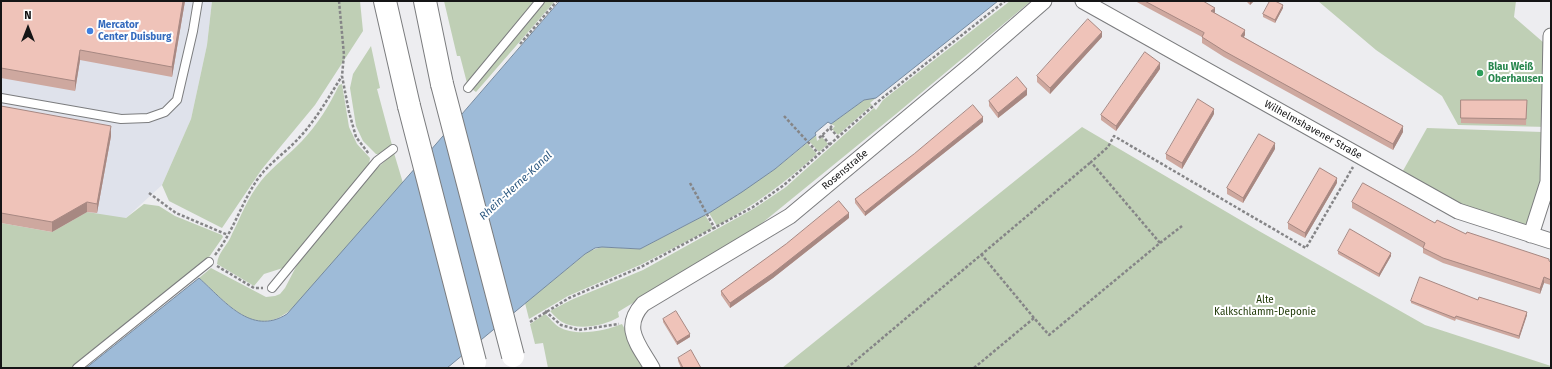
<!DOCTYPE html>
<meta charset="utf-8">
<style>
body{margin:0}
#map{position:relative;width:1552px;height:369px;overflow:hidden;background:#ededf0;font-family:"Fira Sans",sans-serif}
canvas{display:block}
.frame{position:absolute;inset:0;border:2px solid #151516;pointer-events:none}
.north{position:absolute;left:8px;top:8px;width:40px;height:40px;-webkit-text-stroke:3px #fff;paint-order:stroke;rotate:0deg;font-size:11px;font-weight:700;line-height:16px;text-align:center;color:#151516}
.north::after{content:'';display:block;margin:auto;width:14px;height:18px;background:#151516;clip-path:polygon(50% 0,100% 100%,50% 72%,0 100%)}
</style>
<div id="map">
<canvas width="1552" height="369"></canvas>
<div class="frame"></div>
<div class="north">N</div>
</div>
<script>
const context = document.querySelector('canvas').getContext('2d');
context.lineJoin = 'round';
function fill(path, color) { context.fillStyle = color; context.fill(path, 'evenodd'); }
function strokePath(path, color, width, dash) { context.strokeStyle = color; context.lineWidth = width; context.lineCap = dash ? 'butt' : 'round'; context.setLineDash(dash || []); context.stroke(path); }
function write(font, color, halo, rows, align = 'center') {
  context.font = font + ' "Fira Sans",sans-serif'; context.lineWidth = 4; context.setLineDash([]); context.textBaseline = 'middle'; context.strokeStyle = halo; context.fillStyle = color; for (const [text, x, y, turn = 0] of rows) {
    context.save(); context.translate(x, y); context.rotate((+turn || 0) * Math.PI / 180); context.textAlign = isNaN(turn) ? turn : align; if (halo) context.strokeText(text, 0, 0); context.fillText(text, 0, 0); context.restore();
  }
}
fill(new Path2D(`
 M1,1h211l-5,44 -16,74 -29,66 -36,33 -125,5z`), '#dfe2eb');
fill(new Path2D(`
 M212,1h148l3,30 -48,74 -53,64 -40,59 -53,-27 -7,-16 29,-66 16,-74z
 M444,1h92l-69,82 -7,-27h-3z
 M545,1h10l-79,91 -4,-3z
 M1010,1h21l-135,113 -140,114 -138,84 1,5c-15,9 -41,14 -57,5 -4,-2 -8,-7 -12,-11l21,-11 72,-30 112,-62 31,-21 88,-79 2,2 7,-10z
 M1318,1h198l-2,16 37,32 -2,78 -91,-2 -16,-29 -66,-46z
 M371,46l9,42 -3,1 15,56 -12,9h-4l-13,-13 -7,-15 -6,-38 3,-14z
 M342,84l7,43 8,17 13,14 -1,7 -83,102 -22,7 -10,12 -37,-22c1,-12 11,-19 15,-30 9,-18 16,-37 29,-53 12,-15 28,-26 41,-40 16,-17 27,-35 37,-56z
 M871,98h5l-6,5 2,2 -34,30 -6,-6 3,-3 -4,-2 33,-24z
 M1082,127l177,104 166,94 126,41v2h-769z
 M1427,128l115,4v52l-15,46 -51,-15 -76,-39z
 M816,135l1,6 5,-4 6,7 -9,8 -10,-11z
 M807,143l10,11c-32,29 -63,51 -100,72l-8,-13 66,-44z
 M394,153l9,30 -108,123c-39,37 -66,-2 -96,-28l12,-10 55,29 9,-1 5,-2 5,-6 13,-25 77,-93z
 M144,204l15,2 16,10 47,19 1,2 -16,23 -136,108h-70v-145l51,9 35,-20 39,6z
 M705,215l8,13 -73,37 -72,31 -39,23 -4,-16 64,-52 13,-4 38,2z
 M545,314c5,4 9,10 14,13 17,10 46,4 63,-3l24,44h-98l-5,-25 -8,1 -5,-20z`), '#bfcfb5');
const water = new Path2D(`
 M560,1h438l-122,97 -12,2 -33,24 -3,-2 -13,11 1,2 -41,34 -33,23 -33,21 -69,36 -38,-2 -7,1 -10,6 -138,114h-361l113,-90c25,22 52,59 88,36l130,-148z`);
fill(water, '#9ebbd8');
strokePath(water, '#75899e', 1);
const service = new Path2D(`
 M468,88l72,-87
 M1,98l120,21 27,-1 17,-6 12,-12 16,-69 5,-30
 M272,288l105,-127 16,-12
 M77,368l132,-106`);
const minor = new Path2D(`
 M1083,1l375,210 93,30
 M1531,235l17,-53 3,-146
 M652,368c-13,-23 -31,-40 -9,-64l147,-88 183,-153 71,-62`);
const motorway = new Path2D(`
 M385,1l24,105
 M425,1l17,83`);
strokePath(service, '#7b7c7e', 10);
strokePath(minor, '#7b7c7e', 17);
strokePath(motorway, '#7b7c7e', 24);
strokePath(new Path2D(`
 M339,1l5,54 -2,21 7,36 7,25 13,17
 M520,44l37,-43
 M784,116l35,38
 M830,128l8,9
 M822,135l8,10
 M819,138l13,-12
 M690,183l25,46
 M149,193l27,20 52,22
 M1160,243l22,-17
 M981,254l53,64
 M215,255c18,-23 26,-51 42,-75 11,-16 28,-27 41,-41 18,-19 30,-41 44,-63
 M217,266l37,22h9
 M545,311l16,14 18,5 40,-6
 M530,322l39,-24 72,-31 112,-60 31,-22 97,-86 124,-98
 M847,368l244,-206
 M974,368l60,-50 15,17 111,-92 -69,-81 17,-15 6,-11 192,112 47,-81`), '#858587', 2.5, [3, 2]);
strokePath(service, '#fff', 8);
strokePath(minor, '#fff', 15);
strokePath(motorway, '#fff', 22);
const motorwayBridge = new Path2D(`
 M442,84l71,272
 M409,106l66,256`);
strokePath(motorwayBridge, '#7b7c7e', 24, []);
strokePath(motorwayBridge, '#fff', 22);
fill(new Path2D(`
 M1,1h184l-13,76 -92,-17 -5,31 -74,-13z
 M1135,1h68l12,12 30,22 -1,2 159,95 -10,18 -169,-93 -22,-14v-6z
 M1246,1h8l-4,4z
 M1283,8l-8,15 -12,-6v-3z
 M1102,37l-52,57 -13,-12v-6z
 M1160,69l-44,62 -15,-11v-5z
 M1027,95l-29,23 -9,-12v-5z
 M1461,100h66l-1,25 -65,-2z
 M1,106l110,30 -14,77 -10,-1 -35,20 -51,-9z
 M1214,114l-32,55 -16,-10v-5z
 M983,122l-118,94 -10,-13v-4z
 M1275,149l-32,54 -16,-9v-6z
 M1337,183l-32,55 -17,-9v-6z
 M1352,202l83,21 31,11 85,28v23l-7,-2 -4,11 -97,-31 -20,-10v-5l-71,-40z
 M849,218l-76,60 -43,30 -9,-13v-4z
 M1338,251l53,5 -12,21 -41,-23z
 M1478,300l49,15 -8,24 -63,-20 -1,2 -44,-18v-2z
 M663,319l27,18 -13,8 -14,-23z
 M678,358l23,10h-20l-3,-7z`), '#cea89f');
fill(new Path2D(`
 M183,1h2l-13,76v-10z
 M1251,1h3l-4,4v-3z
 M1283,5v3l-8,15v-3z
 M1215,8v5l-4,-2z
 M1245,30v5l-4,6v-5z
 M1102,32v5l-52,57v-6z
 M80,50v10l-5,31v-10z
 M1160,63v6l-44,62v-5z
 M1027,89v6l-29,23v-5z
 M1214,109v5l-32,55v-6z
 M983,117v5l-118,94v-4z
 M111,126v10l-14,77v-9z
 M1403,126v6l-10,18v-6z
 M1275,143v6l-32,54v-5z
 M1337,178v5l-32,55v-5z
 M87,202v10l-35,20v-10z
 M849,213v5l-76,60 -43,30v-5z
 M1391,253v3l-12,21v-3z
 M1544,277v6l-4,11v-5z
 M1527,312v3l-8,24v-3z
 M690,334v3l-13,8v-3z`), '#a78882');
const building = new Path2D(`
 M1,1h182l-11,66 -92,-17 -5,31 -74,-13z
 M1145,1h58l12,7 -4,3 34,19 -4,6 162,90 -10,18 -169,-93 -22,-14 2,-4z
 M1270,1h5l8,4 -8,15 -12,-6z
 M1088,19l14,13 -52,56 -13,-12z
 M1145,52l15,11 -44,63 -15,-11z
 M1017,77l10,12 -29,24 -9,-12z
 M1198,99l16,10 -32,54 -16,-9z
 M1461,100h66l-1,19 -65,-1z
 M973,105l10,12 -118,95 -10,-13 59,-45z
 M1,106l110,20 -14,78 -10,-2 -35,20 -51,-9z
 M1259,134l16,9 -32,55 -16,-10z
 M1320,168l17,10 -32,55 -17,-10z
 M1363,183l72,40 2,-3 29,14 1,-2 82,27v2l2,1v18l-7,-3 -4,12 -97,-31 -20,-10 2,-5 -73,-41z
 M839,201l10,12 -76,60 -43,30 -9,-12 65,-47z
 M1350,229l41,24 -12,21 -41,-23z
 M1420,277l58,23 1,-3 48,15 -8,24 -63,-20 -1,2 -44,-17z
 M676,311l14,23 -13,8 -14,-23z
 M691,350l10,18h-18l-5,-10z`);
fill(building, '#efc3b9');
strokePath(building, '#a78882', 1);
for (const [x, y, r, color] of [
 [90,31,4,"#3f7fe0"],
 [1480,73,4,"#2e9e5b"]
]) { const dot = new Path2D(); dot.arc(x, y, r, 0, 2 * Math.PI); context.fillStyle = color; context.fill(dot); strokePath(dot, '#fff', 1.5); }
write('bold 10px', '#366cbe', '#fff', [
 ["Mercator",98,25],
 ["Center Duisburg",98,37]
], 'left');
write('bold 10px', '#27864d', '#fff', [
 ["Blau Weiß",1488,67],
 ["Oberhausen",1488,79]
], 'left');
write('10px', '#151516', '#fff', [
 ["Wilhelmshavener Straße",1313,130,29],
 ["Rosenstraße",845,170,-40]
]);
write('10px', '#1a3501', '#fff', [
 ["Alte",1265,300],
 ["Kalkschlamm-Deponie",1265,312]
]);
write('italic 11px', '#2c5880', '#fff', [
 ["Rhein-Herne-Kanal",516,186,-43]
]);
</script>
